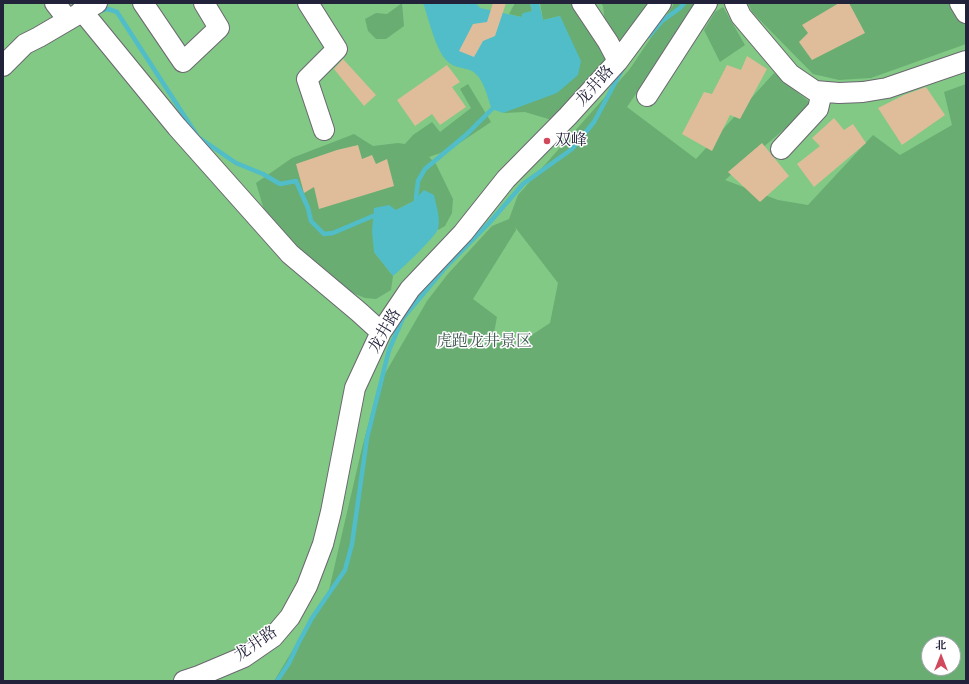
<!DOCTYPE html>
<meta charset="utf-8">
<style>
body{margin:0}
#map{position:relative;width:969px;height:684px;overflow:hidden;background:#efe8cf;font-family:"EB Garamond","Noto Serif SC",serif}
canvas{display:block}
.frame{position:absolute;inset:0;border:4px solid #22223b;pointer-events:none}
.north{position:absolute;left:921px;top:636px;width:40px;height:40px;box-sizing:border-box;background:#fff;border:1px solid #a7a7b1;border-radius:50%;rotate:0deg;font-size:11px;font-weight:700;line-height:16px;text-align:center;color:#22223b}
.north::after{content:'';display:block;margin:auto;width:14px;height:18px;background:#d1495b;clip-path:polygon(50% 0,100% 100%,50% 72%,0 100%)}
</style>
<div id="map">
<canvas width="969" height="684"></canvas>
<div class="frame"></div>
<div class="north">北</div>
</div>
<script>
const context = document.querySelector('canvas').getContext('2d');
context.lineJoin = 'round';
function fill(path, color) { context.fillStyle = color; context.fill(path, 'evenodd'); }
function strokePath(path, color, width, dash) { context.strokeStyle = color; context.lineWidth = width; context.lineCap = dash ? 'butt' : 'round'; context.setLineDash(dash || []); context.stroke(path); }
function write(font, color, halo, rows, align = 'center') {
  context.font = font + ' "EB Garamond","Noto Serif SC",serif'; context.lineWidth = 3; context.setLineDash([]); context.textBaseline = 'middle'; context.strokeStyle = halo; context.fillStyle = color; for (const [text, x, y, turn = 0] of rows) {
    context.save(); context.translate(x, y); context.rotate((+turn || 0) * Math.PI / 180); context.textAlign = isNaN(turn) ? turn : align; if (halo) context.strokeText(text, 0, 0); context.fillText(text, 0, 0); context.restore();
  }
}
fill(new Path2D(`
 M3,3h963v678h-963zM929,644h24v24h-24z`), '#82c985');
fill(new Path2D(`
 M402,3l2,23 -18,13h-10l-8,-8 -3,-12 11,-6 11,1z
 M515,3h15l2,8 -11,6 -12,-3z
 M540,3h33l36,52 -3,10 -51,56 -30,-9 -22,1 13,-6 53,-69 -9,-22 -17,4z
 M601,3h47l-29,44 -14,-24 -2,-17z
 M674,3h24l-71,104 69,52 78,-86 44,36 -29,16 -64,55 53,20 30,5 65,-70 27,20 52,-30 -8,-33 22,-8v597h-692l55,-91 32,-138 18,-68 48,-83 20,-26 45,-49 17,-7 9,-24 111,-125 43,-63zM515,227l43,56 -8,40 -35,23 -21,-13 3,-16 -24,-18 43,-69zM929,644h24v24h-24z
 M748,3h218v41l-95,34 -32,2 -26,-6 -61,-62z
 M723,7l22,38 -25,17 -16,-32 11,-18z
 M468,84l23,38 -42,28 -20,7 7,7 17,35 -1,14 -7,13 -7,4v-9l-26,-19 -16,8 -22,42 19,24 -2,14 -15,9 -11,-1 -25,-10 -58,-51 -17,-24 -9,-30 36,-25 62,-24 19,12 25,-3 7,1 8,-9 19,-13 8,10 31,-24 -11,-19z`), '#69ad72');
fill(new Path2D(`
 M423,3h53l4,5 41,9 2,-4 9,-2 -2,-8h9l4,17 17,-4 21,45 -3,14 -21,18 -54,20 -11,-4c-5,-12 -8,-31 -20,-38 -7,-4 -17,-2 -25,-10 -12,-12 -18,-42 -24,-58z
 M424,190l10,5c2,10 7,24 4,34 -2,7 -37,41 -45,47l-19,-24 -2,-21 2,-23 15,-3 7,5 16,-8z`), '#50bdc9');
strokePath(new Path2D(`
 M99,11l9,-2 9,3 81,125 38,26 27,11 17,10 16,-3 12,27 3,13 13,13 9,-1 40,-17
 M649,36l13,-15 18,-13 4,-5
 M416,198l2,-17 7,-12 42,-35 25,-25
 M277,681l12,-18 10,-21 13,-24 33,-48 7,-26 15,-106 22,-88 14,-32 41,-49 46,-47 33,-38 49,-35 22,-27 29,-54`), '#50bdc9', 4.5);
fill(new Path2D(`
 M493,3h13l-11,33 -12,5 -9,16 -15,-6 14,-27 14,-2z
 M839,3h10l16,30 -53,27 -13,-18 9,-9 -6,-8z
 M747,56l20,13 -27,50 -10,-4 -18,36 -30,-17 22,-42 8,2 15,-29 14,5z
 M343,59l33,36 -12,11 -30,-37z
 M447,65l13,17 -8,5 14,20 -26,18 -8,-11 -17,12 -18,-26z
 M926,87l19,28 -43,30 -24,-37 26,-13z
 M834,118l10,12 9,-6 13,19 -52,44 -17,-23 23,-18 -8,-8z
 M762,143l27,33 -29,26 -32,-30z
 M358,145l4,14 10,-4 4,9 11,-5 7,27 -75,23 -5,-22 -10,6 -8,-29 41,-14z`), '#dfbd9a');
const minor = new Path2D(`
 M55,3l13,17
 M143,3l40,59 36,-34 -15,-25
 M308,3l29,46 -30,30 17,51
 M582,3l26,39 10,19
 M735,3l6,13 49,58 25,17 24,2 24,-1 24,-4 79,-27
 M960,3l6,10
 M80,12l7,5 90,110 113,127 69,58 22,20
 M3,66l22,-22 14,-7 58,-34
 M647,96l60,-93
 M781,149l37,-40 4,-17
 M184,681l15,-5 45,-19 29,-20 17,-20 17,-31 16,-42 8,-32 24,-124 26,-56 29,-43 53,-56 43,-54 62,-63 50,-55 43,-58`);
strokePath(minor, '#6a676f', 22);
strokePath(minor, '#fff', 20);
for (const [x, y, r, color] of [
 [547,141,4,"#d1495b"]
]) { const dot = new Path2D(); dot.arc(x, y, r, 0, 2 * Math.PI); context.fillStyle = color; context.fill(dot); strokePath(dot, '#fff', 1.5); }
write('16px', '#22223b', '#fff', [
 ["龙井路",595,86,-48],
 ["龙井路",385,331,-60],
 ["龙井路",256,644,-35]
]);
write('16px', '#22223b', '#fff', [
 ["双峰",555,141]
], 'left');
write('16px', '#445c55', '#fff', [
 ["虎跑龙井景区",484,342]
]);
</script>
